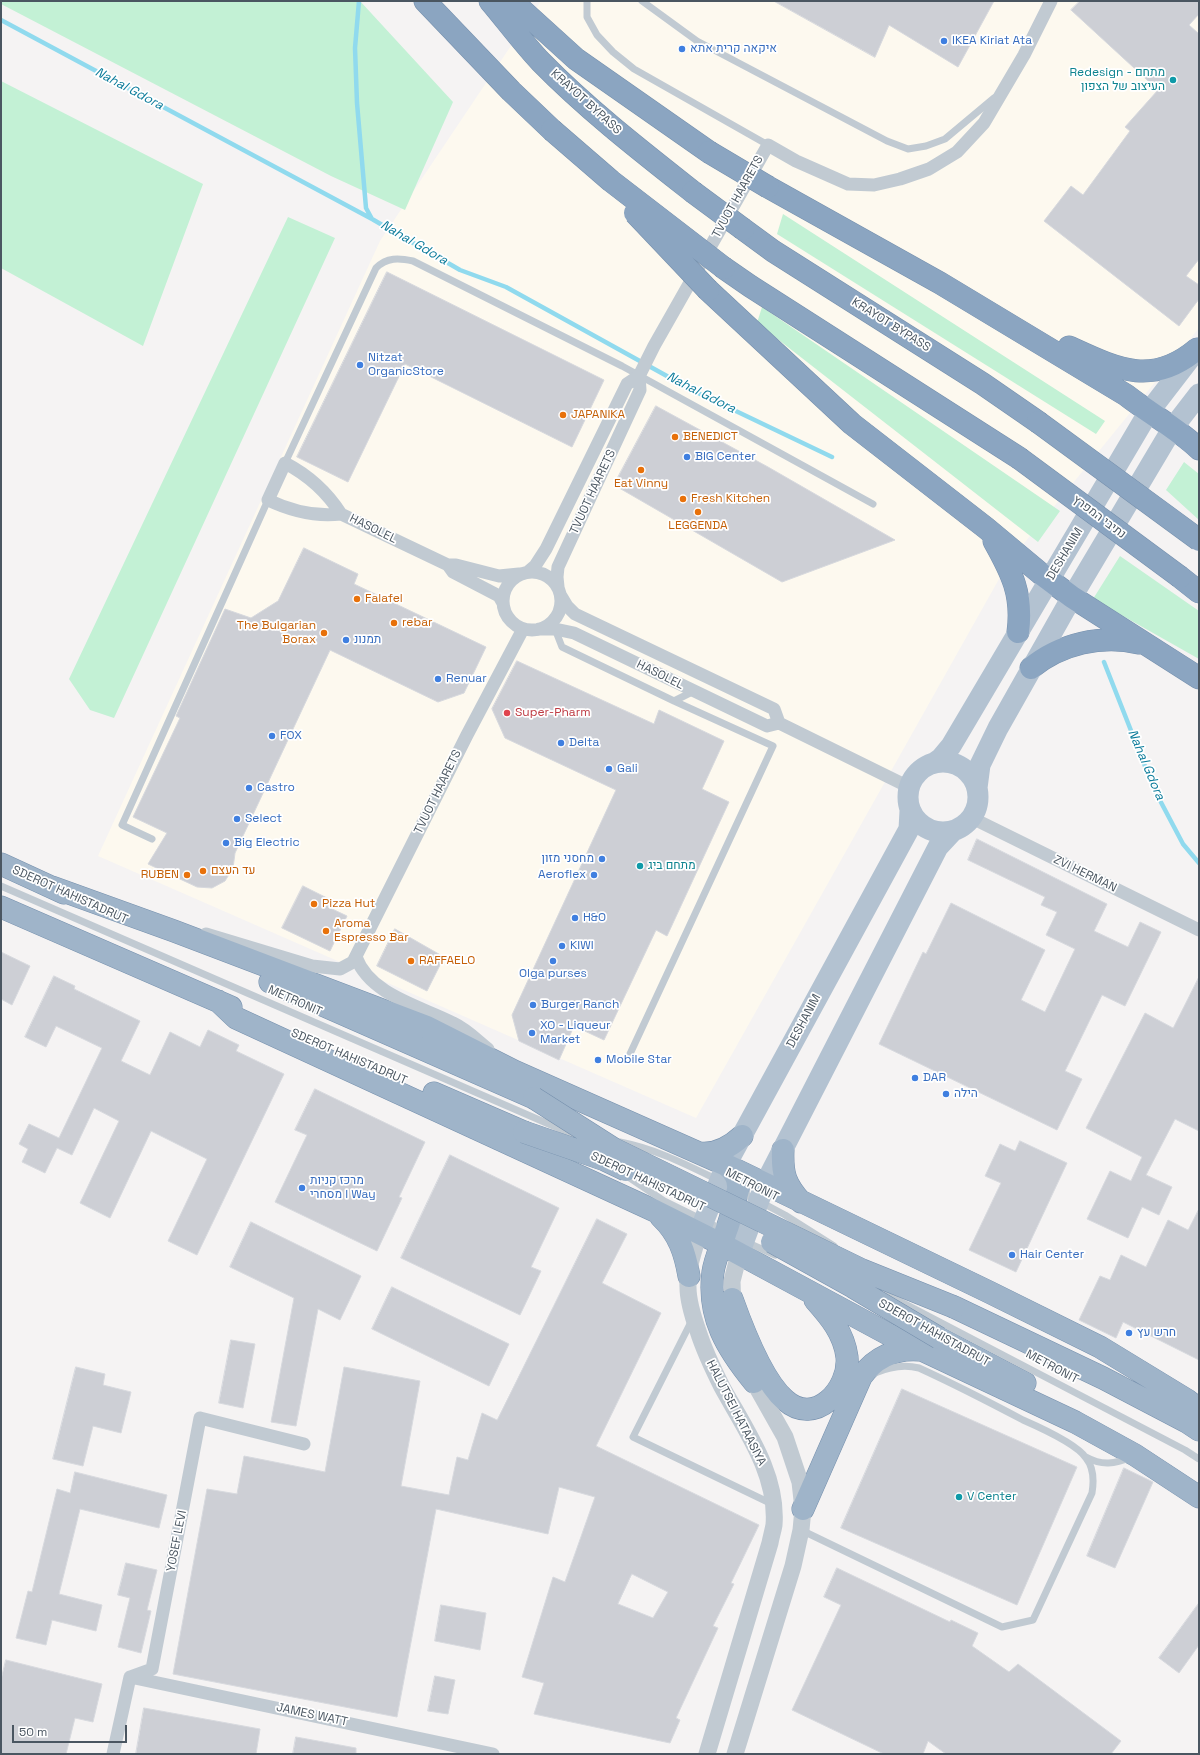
<!DOCTYPE html>
<meta charset="utf-8">
<style>
body{margin:0}
#map{position:relative;width:1200px;height:1755px;overflow:hidden;background:#f5f3f3;font-family:"Space Grotesk",sans-serif}
canvas{display:block}
.frame{position:absolute;inset:0;border:2px solid #4a5661;pointer-events:none}
.scale{position:absolute;left:12px;top:1725px;width:115px;height:18px;box-sizing:border-box;border:2px solid #4a5661;border-top:0;padding-left:5px;font-size:12px;line-height:14px;white-space:nowrap;color:#4a5661;-webkit-text-stroke:3px #fff;paint-order:stroke}
</style>
<div id="map">
<canvas width="1200" height="1755"></canvas>
<div class="frame"></div>
<div class="scale">50 m</div>
</div>
<script>
const context = document.querySelector('canvas').getContext('2d');
context.lineJoin = 'round';
function fill(path, color) { context.fillStyle = color; context.fill(path, 'evenodd'); }
function strokePath(path, color, width, dash) { context.strokeStyle = color; context.lineWidth = width; context.lineCap = dash ? 'butt' : 'round'; context.setLineDash(dash || []); context.stroke(path); }
function write(font, color, halo, rows, align = 'center') {
  context.font = font + ' "Space Grotesk",Heebo,sans-serif'; context.lineWidth = 3.5; context.setLineDash([]); context.textBaseline = 'middle'; context.strokeStyle = halo; context.fillStyle = color; for (const [text, x, y, turn = 0] of rows) {
    context.save(); context.translate(x, y); context.rotate((+turn || 0) * Math.PI / 180); context.textAlign = isNaN(turn) ? turn : align; if (halo) context.strokeText(text, 0, 0); context.fillText(text, 0, 0); context.restore();
  }
}
fill(new Path2D(`
 M541,1h658v327l-191,235 -312,555 -598,-262 282,-615z`), '#fdf9ef');
fill(new Path2D(`
 M1,1h359l93,101 -48,108 -74,-34 -330,-172z
 M1,81l202,103 -60,162 -142,-78z
 M783,214l322,207 -9,13 -319,-200z
 M288,217l47,21 -221,480 -24,-8 -21,-31z
 M762,307l298,204 -22,31 -281,-219z
 M1184,462l15,12v46l-33,-30z
 M1120,556l79,55v48l-106,-60z`), '#c3f1d5');
strokePath(new Path2D(`
 M359,1l-4,47 2,55 9,105 6,11
 M1,20l371,199 88,51 46,17 188,104 138,66
 M1104,662l50,127 29,55 16,19`), '#90daee', 4.5);
const building = new Path2D(`
 M774,1h220l-36,66 -69,-42 -14,32z
 M1080,1h119v13l-10,11 10,9v225l-13,17 13,9v14l-20,27 -135,-105 27,-35 12,9 47,-64 -5,-4 33,-37 -87,-80z
 M387,272l217,108 -32,67 -167,-83 -57,118 -51,-25z
 M656,406l112,61 127,73 -113,42 -168,-97z
 M304,548l54,26 -4,10 132,63 -22,46 -26,9 -108,-52 -95,203 -2,15 -8,13 -13,7 -15,-1 -49,-23 19,-31 -34,-16 47,-99 -4,-2 49,-107 26,9 27,-17z
 M517,661l137,63 5,-14 65,31 -22,48 27,13 -62,134 -11,-6 -52,110 -30,-14 -15,34 -40,-19 -7,-26 104,-225 -111,-52 -13,-29z
 M977,839l130,65 -13,27 34,16 12,-25 21,10 -36,74 -23,-11 -37,76 17,8 -25,51 -178,-86 44,-92 3,2 25,-51 94,47 -24,50 24,12 30,-63 -29,-14 11,-23 -16,-7 4,-8 -77,-37z
 M303,886l28,14 -3,7 19,9 -17,35 -48,-23z
 M395,929l49,28 -17,34 -50,-25z
 M1,952l29,14 -18,39 -11,-6z
 M54,976l21,10 -1,3 66,32 -19,40 29,14 20,-43 30,15 8,-17 31,15 -3,6 48,23 -87,181 -29,-14 39,-82 -56,-28 -41,87 -30,-15 39,-82 -25,-13 -22,47 -15,-7 -12,25 -23,-11 6,-13 -9,-5 10,-20 30,14 43,-90 -46,-22 -10,21 -21,-10z
 M1199,977v154l-24,-12 -29,56 26,12 -13,28 -17,-8 -14,31 -41,-19 23,-48 21,10 11,-24 -56,-29 59,-115 28,15z
 M315,1089l110,53 -26,55 3,1 -25,53 -102,-49 32,-67 -12,-5z
 M1020,1141l47,22 -51,109 -47,-22 32,-67 -16,-7 15,-32 15,7z
 M450,1155l109,53 -28,59 10,4 -21,44 -119,-57z
 M1199,1209v151l-76,-38 -7,16 -37,-18 21,-44 10,4 11,-25 25,12 22,-47 20,10z
 M597,1219l30,15 -25,49 59,30 -65,133 163,79 -28,58 3,1 -21,42 5,2 -42,90 4,2 -10,23 -136,-29 10,-31 -22,-6 31,-100 12,5 30,-85 -36,-10 -11,47 -112,-25 -39,208 -224,-43 34,-185 30,5 7,-38 81,16 19,-105 76,14 -19,105 48,9 8,-38 11,3 14,-47 15,7zM632,1574l36,18 -15,26 -35,-14z
 M251,1222l110,54 -21,44 -22,-11 -22,117 -25,-4 23,-124 -64,-31z
 M392,1287l117,57 -20,42 -117,-57z
 M231,1340l24,4 -12,64 -24,-5z
 M76,1367l29,7 -2,11 28,7 -10,41 -28,-7 -10,40 -30,-7z
 M902,1389l175,78 -60,138 -176,-77z
 M1124,1468l29,14 -38,86 -28,-12z
 M75,1472l92,23 -8,33 -79,-19 -21,85 43,11 -6,26 -44,-11 -6,25 -30,-7 12,-47 4,1 25,-103 13,4z
 M126,1563l31,7 -10,40 4,1 -10,42 -23,-6 12,-49 -12,-3z
 M837,1568l113,54 1,-2 27,13 -6,13 37,26 9,-8 103,77 -10,13h-165l-18,-13 -5,13h-39l-92,-44 49,-105 -17,-8z
 M1199,1603v42l-20,28 -20,-15z
 M441,1605l45,8 -6,37 -45,-9z
 M6,1660l96,24 -9,38 -18,-4 -9,36h-65v-74z
 M435,1676l20,4 -7,34 -20,-3z
 M144,1708l116,21 -4,25h-120z
 M296,1737l60,11v6h-63z`);
fill(building, '#cdcfd5');
strokePath(building, '#d7d9de', 1);
const trunk = new Path2D(`
 M1,864l63,29
 M52,887l122,44 253,96 87,44 212,94 263,127 111,55 87,53 12,9
 M1,907l230,100
 M270,982l264,116
 M218,1001l18,17 419,193 66,33 167,90 187,88 60,33 64,42
 M434,1093l90,39
 M783,1150c-1,24 2,34 18,52
 M699,1153c16,2 31,-6 43,-17
 M726,1165c9,6 13,15 12,25 -4,14 -7,28 -12,41 -4,13 -11,27 -13,41 -6,45 14,77 41,110
 M661,1217c18,17 24,36 28,59
 M732,1299c10,28 30,81 53,101 30,27 65,-11 62,-43 -3,-24 -17,-40 -32,-57
 M954,1307l149,71 84,44 12,8
 M939,1338l86,45
 M803,1509l58,-132c14,-20 35,-29 59,-27`);
const motorway = new Path2D(`
 M425,1l86,90 41,39
 M490,1c17,20 33,42 51,61 46,47 100,89 152,130
 M512,1l64,58 133,93
 M768,187l172,96 186,112c23,18 52,34 73,54
 M743,229l30,22 210,133 55,38
 M724,268l26,18 269,172
 M708,290l144,134 134,104 54,45 32,24 127,81
 M1069,347c48,22 83,40 128,2
 M994,541c18,32 29,54 24,91
 M1180,577l19,15
 M1031,668c29,-24 71,-34 108,-25`);
strokePath(trunk, '#7690ad', 23);
strokePath(motorway, '#7690ad', 23);
strokePath(new Path2D(`
 M587,1v16l10,18 16,17 21,17 134,76
 M642,1l55,40 190,100 21,8 18,-3 19,-7 49,-41
 M285,463l91,-195c11,-11 23,-10 37,-7l209,105 251,138
 M555,629l7,18 112,54 20,-10
 M152,839l-30,-14 146,-325
 M1,886l573,249
 M629,1056l144,-310 -99,-45
 M620,1142c36,7 65,22 98,38
 M624,1174l40,27 61,30
 M740,1191l45,24 49,31
 M746,1242l29,13
 M884,1287l9,10
 M890,1296l295,154 14,9
 M692,1320l-59,117 139,67
 M1086,1457c16,9 29,7 45,0
 M801,1530l201,97 31,-7 59,-127c2,-12 2,-25 -6,-35 -9,-14 -47,-31 -63,-38 -34,-18 -69,-36 -104,-52 -15,-4 -30,-1 -44,5`), '#c1cad2', 7);
strokePath(new Path2D(`
 M285,463c23,12 42,29 56,51 -26,3 -50,-3 -73,-14z
 M341,514l107,51h8l43,11 20,-2
 M448,565l5,7 46,24 4,7
 M503 601a29 29 0 1 1 58 0a29 29 0 1 1-58 0Z
 M528,572l7,-6 11,-17 81,-165 12,-8
 M558,587l-1,-10 1,-10 82,-177 -1,-14 15,-30 114,-201 28,16 52,23 26,1 26,-6 29,-10 28,-17 27,-29 40,-68 27,-54
 M561,596l6,10 8,8 199,95 5,14
 M539,629h16l19,4 193,93 12,-3 130,64
 M972,818l227,112
 M206,934l106,32 28,3 13,-7 114,-227 56,-106
 M356,957c14,38 64,49 97,66 13,6 24,17 35,26
 M130,1677l363,77
 M113,1754l17,-77 22,-8 48,-251 104,26`), '#c1cad2', 13);
strokePath(new Path2D(`
 M699,1233c-5,17 -12,36 -11,54 0,15 5,30 10,44 6,19 15,38 24,56 23,42 56,87 52,138 -1,6 -3,12 -4,18l-63,211
 M733,1311l-1,-30 7,-27
 M735,1754l58,-188 8,-36 2,-21 -3,-27 -15,-45 -31,-55 -4,-11`), '#c1cad2', 17);
strokePath(new Path2D(`
 M908 797a35 35 0 1 1 70 0a35 35 0 1 1-70 0Z
 M934,763l7,-5 10,-12 197,-333 47,-61
 M977,788l3,-23 18,-37 74,-131 100,-168 27,-35
 M699,1233l27,-68 183,-336 1,-18
 M739,1254l26,-70 173,-337 14,-15`), '#b3c2d1', 21);
strokePath(trunk, '#9fb4c9', 22);
strokePath(motorway, '#8ba5c1', 22);
const trunkBridge = new Path2D(`
 M534,1098l80,51 248,121 92,37
 M524,1132l81,28 21,10
 M772,1242l81,45 86,51`);
const motorwayBridge = new Path2D(`
 M552,130l59,51 113,87
 M709,152l59,35
 M693,192l50,37
 M635,213l73,77
 M1038,422l161,118
 M1019,458l161,119`);
strokePath(trunkBridge, '#7690ad', 23, []);
strokePath(motorwayBridge, '#7690ad', 23, []);
strokePath(trunkBridge, '#9fb4c9', 22);
strokePath(motorwayBridge, '#8ba5c1', 22);
for (const [x, y, r, color] of [
 [944,41,4,"#3f7fe0"],
 [682,49,4,"#3f7fe0"],
 [1173,80,4,"#0f9aa8"],
 [360,365,4,"#3f7fe0"],
 [563,415,4,"#e8710a"],
 [675,437,4,"#e8710a"],
 [687,457,4,"#3f7fe0"],
 [641,470,4,"#e8710a"],
 [683,499,4,"#e8710a"],
 [698,512,4,"#e8710a"],
 [357,599,4,"#e8710a"],
 [394,623,4,"#e8710a"],
 [324,633,4,"#e8710a"],
 [346,640,4,"#3f7fe0"],
 [438,679,4,"#3f7fe0"],
 [507,713,4,"#e0444e"],
 [272,736,4,"#3f7fe0"],
 [561,743,4,"#3f7fe0"],
 [609,769,4,"#3f7fe0"],
 [249,788,4,"#3f7fe0"],
 [237,819,4,"#3f7fe0"],
 [226,843,4,"#3f7fe0"],
 [602,859,4,"#3f7fe0"],
 [640,866,4,"#0f9aa8"],
 [203,871,4,"#e8710a"],
 [187,875,4,"#e8710a"],
 [594,875,4,"#3f7fe0"],
 [314,904,4,"#e8710a"],
 [575,918,4,"#3f7fe0"],
 [326,931,4,"#e8710a"],
 [562,946,4,"#3f7fe0"],
 [411,961,4,"#e8710a"],
 [553,961,4,"#3f7fe0"],
 [533,1005,4,"#3f7fe0"],
 [532,1033,4,"#3f7fe0"],
 [598,1060,4,"#3f7fe0"],
 [915,1078,4,"#3f7fe0"],
 [946,1094,4,"#3f7fe0"],
 [302,1188,4,"#3f7fe0"],
 [1012,1255,4,"#3f7fe0"],
 [1129,1333,4,"#3f7fe0"],
 [959,1497,4,"#0f9aa8"]
]) { const dot = new Path2D(); dot.arc(x, y, r, 0, 2 * Math.PI); context.fillStyle = color; context.fill(dot); strokePath(dot, '#fff', 1.5); }
write('12px', '#366cbe', '#fff', [
 ["IKEA Kiriat Ata",952,41],
 ["איקאה קרית אתא",690,49],
 ["Nitzat",368,358],
 ["OrganicStore",368,372],
 ["BIG Center",695,457],
 ["תמנונ",354,640],
 ["Renuar",446,679],
 ["FOX",280,736],
 ["Delta",569,743],
 ["Gali",617,769],
 ["Castro",257,788],
 ["Select",245,819],
 ["Big Electric",234,843],
 ["מחסני מזון",594,859,"right"],
 ["Aeroflex",586,875,"right"],
 ["H&O",583,918],
 ["KIWI",570,946],
 ["Olga purses",553,974,"center"],
 ["Burger Ranch",541,1005],
 ["XO - Liqueur",540,1026],
 ["Market",540,1040],
 ["Mobile Star",606,1060],
 ["DAR",923,1078],
 ["הילה",954,1094],
 ["מרכז קניות",310,1181],
 ["מסחרי I Way",310,1195],
 ["Hair Center",1020,1255],
 ["חרש עץ",1137,1333]
], 'left');
write('12px', '#0d838f', '#fff', [
 ["Redesign - מתחם",1165,73,"right"],
 ["העיצוב של הצפון",1165,87,"right"],
 ["מתחם ביג",648,866],
 ["V Center",967,1497]
], 'left');
write('12px', '#4a5661', '#fff', [
 ["KRAYOT BYPASS",586,102,42],
 ["TVUOT HAARETS",738,197,-61],
 ["KRAYOT BYPASS",891,325,32],
 ["TVUOT HAARETS",593,492,-65],
 ["נתיבי המפרץ",1099,517,37],
 ["HASOLEL",373,529,26],
 ["DESHANIM",1065,554,-59],
 ["HASOLEL",660,675,26],
 ["TVUOT HAARETS",438,792,-64],
 ["ZVI HERMAN",1085,874,26],
 ["SDEROT HAHISTADRUT",70,895,24],
 ["METRONIT",295,1001,24],
 ["DESHANIM",804,1021,-62],
 ["SDEROT HAHISTADRUT",349,1057,23],
 ["SDEROT HAHISTADRUT",648,1182,25],
 ["METRONIT",752,1185,27],
 ["SDEROT HAHISTADRUT",934,1333,29],
 ["METRONIT",1052,1367,28],
 ["HALUTSEI HATAASIYA",736,1413,63],
 ["YOSEF LEVI",177,1541,-79],
 ["JAMES WATT",312,1715,12]
]);
write('12px', '#c56008', '#fff', [
 ["JAPANIKA",571,415],
 ["BENEDICT",683,437],
 ["Eat Vinny",641,484,"center"],
 ["Fresh Kitchen",691,499],
 ["LEGGENDA",698,526,"center"],
 ["Falafel",365,599],
 ["rebar",402,623],
 ["The Bulgarian",316,626,"right"],
 ["Borax",316,640,"right"],
 ["עד העצם",211,871],
 ["RUBEN",179,875,"right"],
 ["Pizza Hut",322,904],
 ["Aroma",334,924],
 ["Espresso Bar",334,938],
 ["RAFFAELO",419,961]
], 'left');
write('12px', '#be3a42', '#fff', [
 ["Super-Pharm",515,713]
], 'left');
write('italic 13px', '#0c7c9b', '#fff', [
 ["Nahal Gdora",129,89,28],
 ["Nahal Gdora",414,243,30],
 ["Nahal Gdora",701,393,27],
 ["Nahal Gdora",1146,765,67]
]);
</script>
